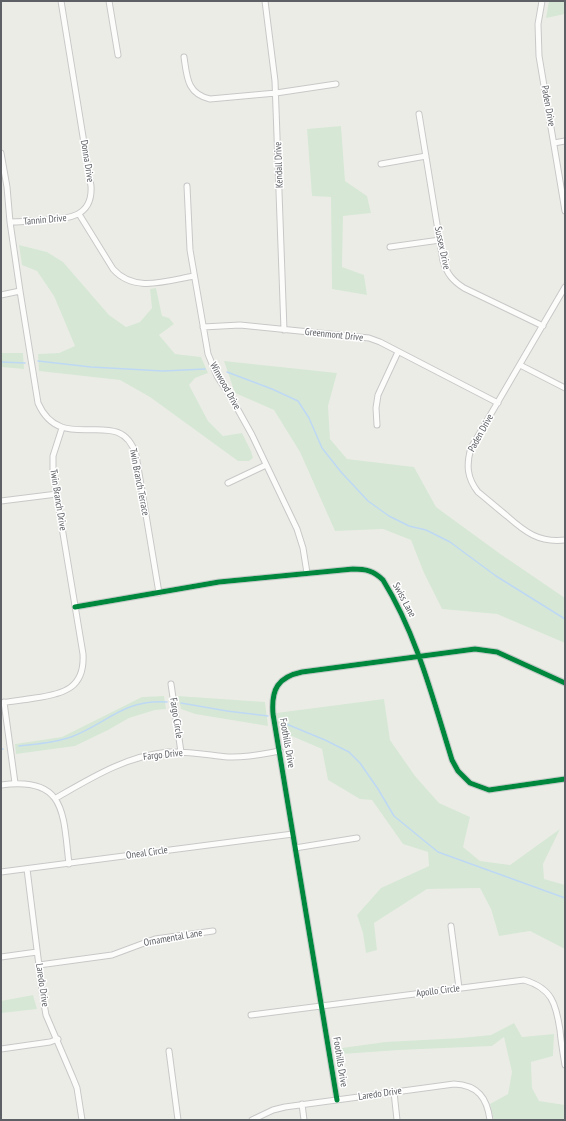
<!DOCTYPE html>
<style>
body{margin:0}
#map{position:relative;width:566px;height:1121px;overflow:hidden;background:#ecece7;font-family:"PT Sans Narrow",sans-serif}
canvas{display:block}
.frame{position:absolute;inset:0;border:2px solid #5d6065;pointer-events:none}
</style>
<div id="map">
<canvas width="566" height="1121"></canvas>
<div class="frame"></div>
</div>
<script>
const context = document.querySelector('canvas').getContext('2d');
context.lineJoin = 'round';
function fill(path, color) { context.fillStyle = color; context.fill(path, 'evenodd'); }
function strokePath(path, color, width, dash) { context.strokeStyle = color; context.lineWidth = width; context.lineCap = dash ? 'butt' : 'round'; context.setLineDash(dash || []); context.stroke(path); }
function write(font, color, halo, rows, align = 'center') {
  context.font = font + ' "PT Sans Narrow",sans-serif'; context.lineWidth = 3; context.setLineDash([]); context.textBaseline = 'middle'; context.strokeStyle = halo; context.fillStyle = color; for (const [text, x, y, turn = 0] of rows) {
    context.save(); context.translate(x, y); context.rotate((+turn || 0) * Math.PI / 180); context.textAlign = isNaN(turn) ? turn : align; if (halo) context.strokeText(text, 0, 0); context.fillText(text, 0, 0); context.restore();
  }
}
fill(new Path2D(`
 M549,1h16v13l-19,4z
 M341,126l4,55 22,15 4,17 -28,3 -1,51 22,8 3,20 -35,-6 -1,-92 -19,-1 -5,-67z
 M19,245l28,7 16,10 46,53 17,12 14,-5 12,-14 -2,-19 6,-1 6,28 7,2 5,6 -15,11 16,19 26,3 7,16 -13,5 -6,7 19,36 15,15 19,-3 9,18 2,7 -4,3h-11l-88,-64 -30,-17 -81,-9 -1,-17 21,-1 16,-7 -21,-50 -17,-25 -15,-6z
 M1,353h22l1,16 -23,-2z
 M224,361l113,12 -9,33 2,33 17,20 67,8 22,40 63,46 66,45v45l-68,-29 -55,-5 -18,-36 -13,-33 -28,-11 -48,2 -35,-79 -26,-42 -39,-17z
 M164,696l2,13 -11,1 -26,8 -21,12 -33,16 -59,8 -1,-10 47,-7 80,-40z
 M178,696l87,6 3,24 -73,-12 -14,-5z
 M384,699l6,41 25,36 24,27 31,14 -7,30 17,14 30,4 50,-36 -17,35 1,15 21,6v64l-35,-18 -31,5 -8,-27 -11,-21 -53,1 -53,34 3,27 -11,3 -3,-20 -6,-18 24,-27 48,-22 -1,-14 -25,-8 -31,-44 -12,-1 -32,-19 -6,-31 -42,-18 -4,-18z
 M33,995l4,14 -36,4v-12z
 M514,1023l8,14 32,-3 -1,22 -22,6 1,26 7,13 26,4v15h-71l-4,-16 18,-10 4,-22 -8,-35 -12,9 -93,4 -57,4v-6l43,-6 76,-4 30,-3z`), '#d6e8d5');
strokePath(new Path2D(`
 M38,361l53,6 72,4 42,-2
 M1,362l24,1
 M227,372l45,17 26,12 11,17 13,30 19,24 27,29 21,15 20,10 17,4 24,12 46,34 69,43
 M181,703l46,8 41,5
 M284,723l41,17 24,12 11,11 18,26 16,27 44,36 127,46
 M19,746c17,-2 35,-3 52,-9 37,-14 52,-38 96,-35
 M1,749h2`), '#bed8f4', 1.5);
const street = new Path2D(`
 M109,1l9,54
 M265,1l10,80 9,249
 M542,1l-4,23 1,32 26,155
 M184,57c3,20 3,37 26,42l66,-6 60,-9
 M419,114l24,147c4,13 10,20 21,27l79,38
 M554,143l11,-2
 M1,153l6,34 3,35 10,69 18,112c24,55 82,-1 98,52l23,138
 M381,164l45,-8
 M187,186l3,64 18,104 9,22 15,23 20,36 45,94 6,19 4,25
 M79,214l34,55c21,24 53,12 81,7
 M10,222c11,0 23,-1 35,-2 23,-1 48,-3 46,-34l-30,-185
 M390,247l50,-7
 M565,287l-94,161c-5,17 -4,30 7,44 10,8 19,16 29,24 18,16 32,27 58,24
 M1,295l19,-4
 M203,327l37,-2 129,13 11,4 118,61
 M520,365l45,23
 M377,425l-1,-17 2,-13 20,-43
 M228,483l38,-18
 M1,501l56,-7
 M75,607l144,-25 134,-13c13,0 21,2 30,11 34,55 50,119 69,180l6,11 12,12 19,7 76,-11
 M171,684l10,68
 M4,702l11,81
 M1,703c11,-2 23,-3 34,-5 29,-4 50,-10 48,-44l-30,-181v-17l9,-28
 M1,785c65,-9 62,28 68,79
 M56,798c35,-20 70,-42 112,-46 20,-1 40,3 60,5 18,1 35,-3 52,-6
 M295,848l62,-10
 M27,869l16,129 3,17 27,63 4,10 5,32
 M1,872l292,-38
 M451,926l8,62
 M1,957l36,-5
 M39,965l73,-10 43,-16 58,-8
 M251,1015l273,-35c28,8 32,24 36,50 1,12 3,23 5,35
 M1,1049l49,-7 8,-3
 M169,1051l9,69
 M394,1092l3,28
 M337,1100l-64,-386c-2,-25 5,-37 29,-42l173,-23 22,3 68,31
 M302,1104l2,16
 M252,1120l21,-10 12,-3 169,-23c24,1 33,14 36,36`);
strokePath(street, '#c8c8c8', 7);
strokePath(street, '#fcfcfb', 5);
strokePath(new Path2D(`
 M75,607l144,-25 134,-13c13,0 21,2 30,11 34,55 50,119 69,180l6,11 12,12 19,7 76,-11
 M337,1100l-64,-386c-2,-25 5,-37 29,-42l173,-23 22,3 68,31`), '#00873e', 5);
write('10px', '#5d6065', '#fff', [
 ["Paden Drive",548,106,80],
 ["Donna Drive",87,161,81],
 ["Kendall Drive",279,165,-92],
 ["Tannin Drive",45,220,-5],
 ["Sussex Drive",442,248,78],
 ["Greenmont Drive",334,335,6],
 ["Winwood Drive",225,386,61],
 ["Paden Drive",481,433,-61],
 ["Twin Branch Terrace",139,482,79],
 ["Twin Branch Drive",58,500,81],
 ["Swiss Lane",404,600,62],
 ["Fargo Circle",176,718,81],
 ["Foothills Drive",287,743,80],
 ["Fargo Drive",163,755,-6],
 ["Oneal Circle",147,853,-8],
 ["Ornamental Lane",173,938,-10],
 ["Laredo Drive",42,985,82],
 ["Apollo Circle",438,991,-7],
 ["Foothills Drive",340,1062,81],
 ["Laredo Drive",380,1094,-8]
]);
</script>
